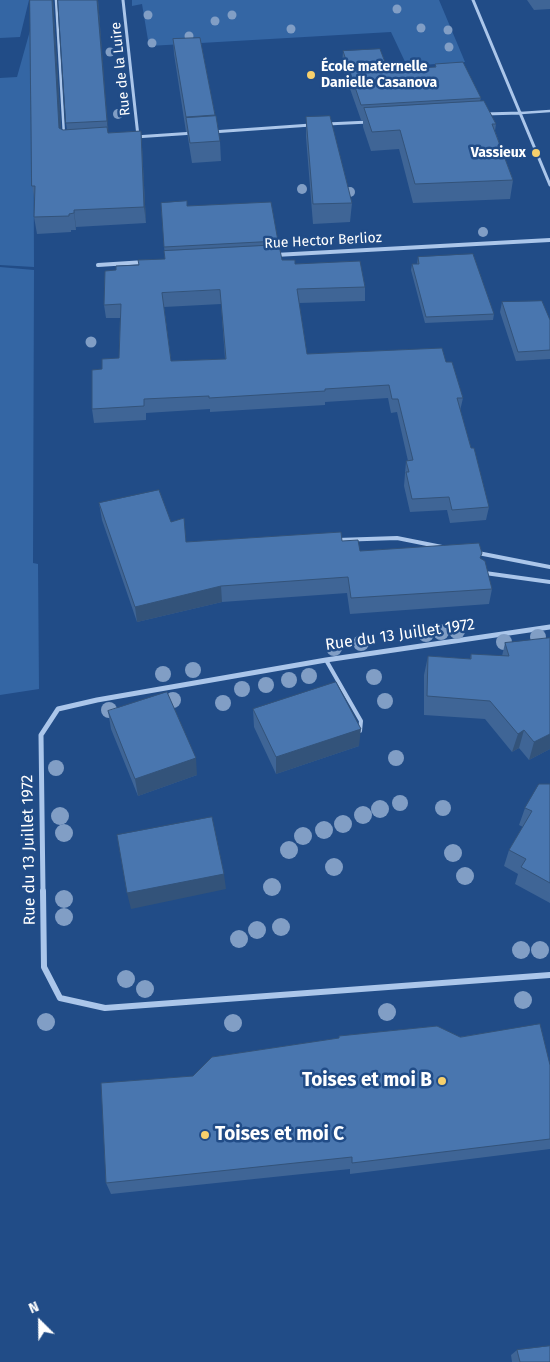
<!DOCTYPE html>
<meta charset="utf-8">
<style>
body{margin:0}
#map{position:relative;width:550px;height:1362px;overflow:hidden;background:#214c87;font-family:"Fira Sans",sans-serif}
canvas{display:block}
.north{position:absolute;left:15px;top:1297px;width:50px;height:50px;-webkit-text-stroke:4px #214c87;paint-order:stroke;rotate:337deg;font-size:14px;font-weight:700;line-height:20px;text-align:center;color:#fff}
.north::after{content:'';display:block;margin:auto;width:18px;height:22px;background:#fff;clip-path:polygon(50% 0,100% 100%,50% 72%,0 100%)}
</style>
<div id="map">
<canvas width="550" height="1362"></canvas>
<div class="north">N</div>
</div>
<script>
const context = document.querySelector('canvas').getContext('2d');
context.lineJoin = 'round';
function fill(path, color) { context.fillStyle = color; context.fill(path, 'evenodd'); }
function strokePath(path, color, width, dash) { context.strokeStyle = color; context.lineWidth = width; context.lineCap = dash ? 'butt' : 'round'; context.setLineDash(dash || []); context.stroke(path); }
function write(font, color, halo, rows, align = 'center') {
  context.font = font + ' "Fira Sans",sans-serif'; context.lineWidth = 5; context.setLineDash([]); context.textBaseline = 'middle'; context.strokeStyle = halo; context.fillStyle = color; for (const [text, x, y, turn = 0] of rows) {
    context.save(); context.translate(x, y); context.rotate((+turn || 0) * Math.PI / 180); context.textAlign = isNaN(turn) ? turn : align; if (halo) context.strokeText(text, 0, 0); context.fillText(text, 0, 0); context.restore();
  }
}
fill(new Path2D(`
 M0,0h29l-9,37 -20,1z
 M132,0h307l26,62 -58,4 -16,-34 -242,14 -7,-42 -10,2z
 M33,20l1,247 -34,-2v-187l17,-1z
 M0,267l34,3 -1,293 5,1 1,125 -39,6z`), '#3466a4');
strokePath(new Path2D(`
 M56,0l8,135
 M521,113l29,-2`), '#abc6ea', 2.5);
strokePath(new Path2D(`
 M337,540l60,-2 45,9
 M478,553l72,14
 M485,573l65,9
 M326,660l35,61 -1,10`), '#abc6ea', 4);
strokePath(new Path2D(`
 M123,0l15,136
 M473,0l77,185
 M484,114l37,-1
 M327,124l42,-2
 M212,132l99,-7
 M135,137l59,-4`), '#abc6ea', 3);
strokePath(new Path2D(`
 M275,255l275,-15
 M98,265l47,-3`), '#abc6ea', 4);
strokePath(new Path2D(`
 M43,892l-2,-157 17,-26 39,-9 229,-40 224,-33`), '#abc6ea', 5);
strokePath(new Path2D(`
 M43,891l1,76 16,31 45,10 445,-33`), '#abc6ea', 6);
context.fillStyle = '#819ec5';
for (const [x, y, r] of [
 [397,9,4.5],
 [148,15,4.5],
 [232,15,4.5],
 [215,21,4.5],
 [421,28,4.5],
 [291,29,4.5],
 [448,30,4.5],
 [189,36,4.5],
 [152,43,4.5],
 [449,47,4.5],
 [110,52,4.5],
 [118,114,5],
 [302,189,5],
 [350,192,5],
 [483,232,5],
 [91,342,5.5],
 [457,631,8],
 [441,632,8],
 [426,634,8],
 [538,637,8],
 [504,642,8],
 [361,643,8],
 [334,648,8],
 [193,670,8],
 [163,674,8],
 [309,676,8],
 [374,677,8],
 [289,680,8],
 [266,685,8],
 [242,689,8],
 [173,700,8],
 [385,701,8],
 [223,703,8],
 [109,710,8],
 [396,758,8],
 [56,768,8],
 [400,803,8],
 [380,809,9],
 [443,808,8],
 [363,815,9],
 [60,816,9],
 [343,824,9],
 [324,830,9],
 [64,833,9],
 [303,836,9],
 [289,850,9],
 [453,853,9],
 [334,867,9],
 [465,876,9],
 [272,887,9],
 [64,899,9],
 [64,917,9],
 [281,927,9],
 [257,930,9],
 [239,939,9],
 [521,950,9],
 [540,950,9],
 [126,979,9],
 [145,989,9],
 [523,1000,9],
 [387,1012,9],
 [46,1022,9],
 [233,1023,9]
]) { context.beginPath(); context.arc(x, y, r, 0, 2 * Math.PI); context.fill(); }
fill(new Path2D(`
 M30,0h23l8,129 2,1h4l-1,-7 32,-123 10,133 33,-2 1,16 4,76 -70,4v3h-5v2l-34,2 -3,-17 1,-15 -3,-16z
 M527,0h23v9l-16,1z
 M200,38l15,78 5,25 1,20 -29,2 -5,-31h-1l-12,-78 -1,-15z
 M343,51l45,19 47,-3v-3l46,34 -1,3 16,23 -1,7 18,49 -3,19 -97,4 -14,-54 -28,2 -8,-24v-7h-2l-19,-54z
 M306,117l46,86 -2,19 -37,2 -7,-87z
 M161,203l26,3 91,35v4l4,15 13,4 70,23v14l-66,2 8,51 139,8 17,36 -3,13 29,96 -3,13 -36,3 -3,-13 -37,2 -6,-26 2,-25h2l-11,-49 -6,1 -3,-15 -63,4v3l-115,7v-3l-64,4v7l-52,3 -2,-14 10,-40 17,-11 1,-40h-14l-2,-13 12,-35 49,-11zM221,304l4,55 -54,2 -7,-54z
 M418,257l76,57 -1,6 -68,3 -14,-53 1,-6h5z
 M502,302l48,18v39l-34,2 -16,-49z
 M99,503l72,19 15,20 156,-1 18,10 121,8 11,30 -3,15 -139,10 -3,-21 -125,9 -85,20 -35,-102z
 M550,638v111l-21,11 -10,-12 -7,4 -27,-33 -61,-4v-40l4,-19 42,3 1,-5 31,2 3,-13z
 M253,709l106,37 -83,28 -22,-47z
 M108,711l89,64 -59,21 -27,-67z
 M550,784v119l-35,-19 3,-10 -14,-8 5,-16 14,-23 -4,-2 6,-17z
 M339,1036l121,1 90,28v84l-200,25v-5l-239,25 -5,-11 87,-107 146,-37z
 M517,1350l33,12h-38l-1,-7z`), '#3f6596');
fill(new Path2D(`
 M52,0h1l9,144 -3,-16z
 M97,0h1l11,137 -2,-16z
 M141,131l1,16 4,76 -2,-16z
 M74,210l2,17v3l-2,-17z
 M221,586l1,16 -85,20 -2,-15z
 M361,729l-2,17 -83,28v-17z
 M524,730l-5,18 -7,4 6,-18z
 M550,734v15l-21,11 5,-18z
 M196,758l1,17 -59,21 -3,-17z
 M224,874l2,15 -95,20 -4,-16z`), '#33537a');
const building = new Path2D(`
 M30,0h22l7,128 4,2 44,-3 1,6 33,-2 3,76 -70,3v3l-5,1v2l-35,1 1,-31h-3z
 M58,0h39l10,121 -41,2z
 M200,38l15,77 -29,2 -13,-78z
 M380,49l8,21 48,-3 -1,-3 28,-2 18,36 -120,7 -18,-54z
 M484,101l12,23h-4l21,56 -98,4 -15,-54 -28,2 -8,-24z
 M216,116l4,25 -30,2 -4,-25z
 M330,116l22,87 -39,1 -7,-87z
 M187,201v5l84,-4 7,39 -114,6 -3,-44z
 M279,245l3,15h13v4l65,-3 5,26 -68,2 10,65 135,-6 4,14h6l11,36h-6l14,50h3l15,59 -37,3 -3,-13 -37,2 -6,-27h3l-3,-11 7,-1 -15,-61h-6l-3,-14 -64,4v2l-116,7v-2l-65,3v7l-52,3v-39l10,-1v-10l17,-1 2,-54 -17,1 1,-34 11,-1v-4l23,-1 -1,-5 27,-1 -1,-8zM220,290l6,69 -55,2 -9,-68z
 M473,254l21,60 -68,3 -14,-53h7l-1,-7z
 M542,301l8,19v30l-32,2 -16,-50z
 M159,490l12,32 13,-4 2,24 155,-10 1,9 16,-1 2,11 119,-8 3,10 -2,5 5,3 7,28 -141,9 -3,-21 -127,9 -86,21 -36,-104z
 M550,638v96l-16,8 -10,-12 -6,4 -28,-33 -63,-5 1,-40 43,3v-5l38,2 -4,-13z
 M336,682l25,47 -85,28 -23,-48z
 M167,692l29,66 -61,21 -27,-68z
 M539,784h11v99l-29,-16 5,-8 -17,-9 23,-39 -7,-3z
 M212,817l12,57 -97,19 -10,-58z
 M540,1024l10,41v74l-198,24v-6l-246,26 -5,-100 92,-7 19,-19 127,-19v-2l98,-10 23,11z
 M550,1346v16h-30l-3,-12z`);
fill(building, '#4976af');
strokePath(building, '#33537a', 1);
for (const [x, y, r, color] of [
 [311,75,5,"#f7d06c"],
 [536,153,5,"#f7d06c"],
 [442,1081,5,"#f7d06c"],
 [205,1135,5,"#f7d06c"]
]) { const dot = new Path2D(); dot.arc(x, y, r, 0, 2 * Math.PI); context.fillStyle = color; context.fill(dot); strokePath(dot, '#214c87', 2); }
write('bold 14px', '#fff', '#214c87', [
 ["École maternelle",321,67],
 ["Danielle Casanova",321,83],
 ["Vassieux",526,153,"right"]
], 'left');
write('14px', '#fff', '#214c87', [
 ["Rue de la Luire",121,69,-96],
 ["Rue Hector Berlioz",323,241,-3]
]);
write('16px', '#fff', '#214c87', [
 ["Rue du 13 Juillet 1972",400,635,-8],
 ["Rue du 13 Juillet 1972",29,850,-91]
]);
write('bold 19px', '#fff', '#214c87', [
 ["Toises et moi B",432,1081],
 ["Toises et moi C",215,1135,"left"]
], 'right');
</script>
